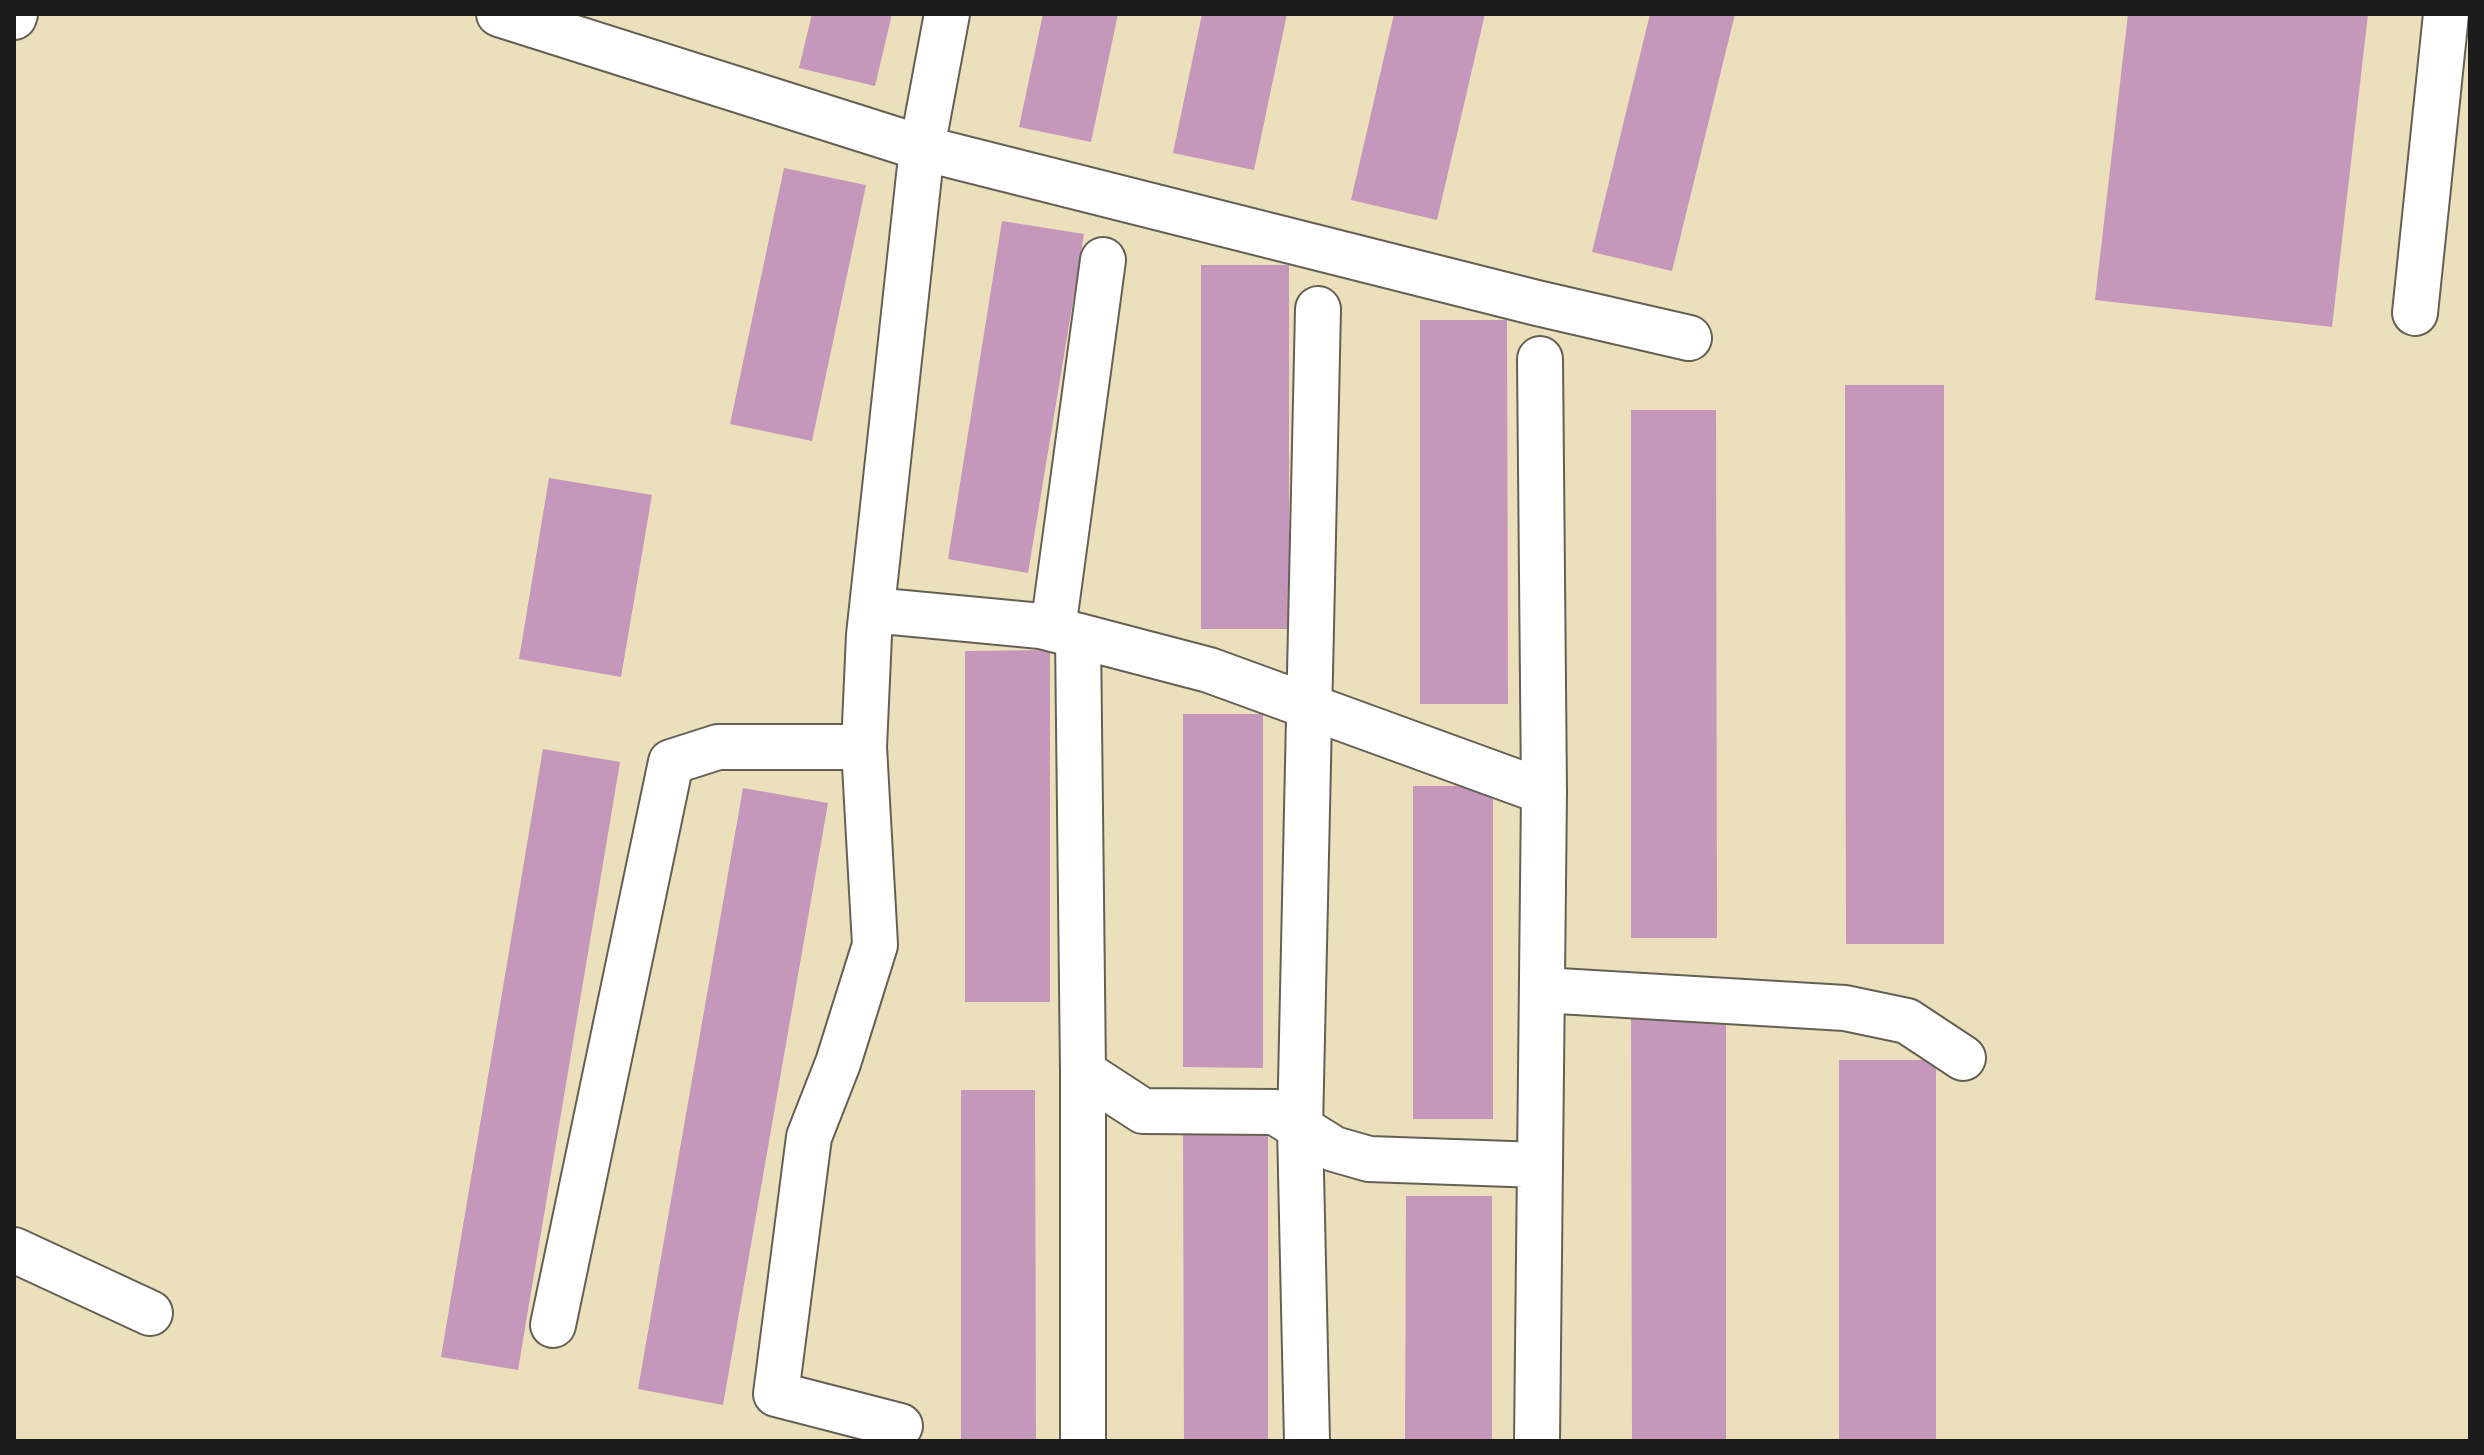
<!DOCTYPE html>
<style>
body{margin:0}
#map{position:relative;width:2484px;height:1455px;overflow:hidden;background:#ebdfbc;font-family:"Architects Daughter",sans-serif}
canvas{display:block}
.frame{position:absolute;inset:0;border:16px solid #1c1c1c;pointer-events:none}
</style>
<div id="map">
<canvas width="2484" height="1455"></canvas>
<div class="frame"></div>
</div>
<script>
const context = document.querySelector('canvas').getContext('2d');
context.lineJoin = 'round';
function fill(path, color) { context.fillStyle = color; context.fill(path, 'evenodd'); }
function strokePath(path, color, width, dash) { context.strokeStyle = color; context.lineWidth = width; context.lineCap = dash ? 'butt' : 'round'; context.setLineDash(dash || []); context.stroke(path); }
fill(new Path2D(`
 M812,14h80l-17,72 -76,-18z
 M1043,14h75l-27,128 -72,-15z
 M1202,14h85l-33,156 -81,-17z
 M1394,14h91l-48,206 -86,-20z
 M1650,14h85l-63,257 -80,-19z
 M2128,14h240l-36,313 -237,-27z
 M784,168l82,17 -54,256 -82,-17z
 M1002,221l82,13 -56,339 -80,-14z
 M1201,265h88v364h-88z
 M1420,320h87l1,384h-88z
 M1845,385h99v559h-98z
 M1631,410h85l1,528h-86z
 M549,478l103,17 -31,182 -102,-18z
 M1050,650v352h-85v-351z
 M1183,714h80v354l-80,-1z
 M543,749l77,13 -102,608 -77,-13z
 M1413,786h80v333h-80z
 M743,788l85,15 -105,602 -85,-16z
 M1726,1011v430h-94l-1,-429z
 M1839,1060h97v381h-97z
 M961,1090h74l1,351h-75z
 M1183,1133h85v308h-84z
 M1406,1196h86v245h-87z`), '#c597bb');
const minor = new Path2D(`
 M499,14l423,134 615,155 152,35
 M14,17l1,-3
 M2415,313l31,-299
 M872,610l169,16 168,44 335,122
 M1053,629l50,-369
 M1078,636l5,436v369
 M1542,990l303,18 62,13 56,37
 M1083,1072l60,39 132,1 59,37 35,10 170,6
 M14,1250l136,63
 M553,1325l118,-563 47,-15h146
 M900,1426l-124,-32 33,-257 29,-74 37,-118 -11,-198 5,-112 53,-487 25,-134
 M1307,1441l-7,-313 18,-819
 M1537,1441l7,-649 -4,-433`);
strokePath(minor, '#646054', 48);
strokePath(minor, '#fff', 44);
</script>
